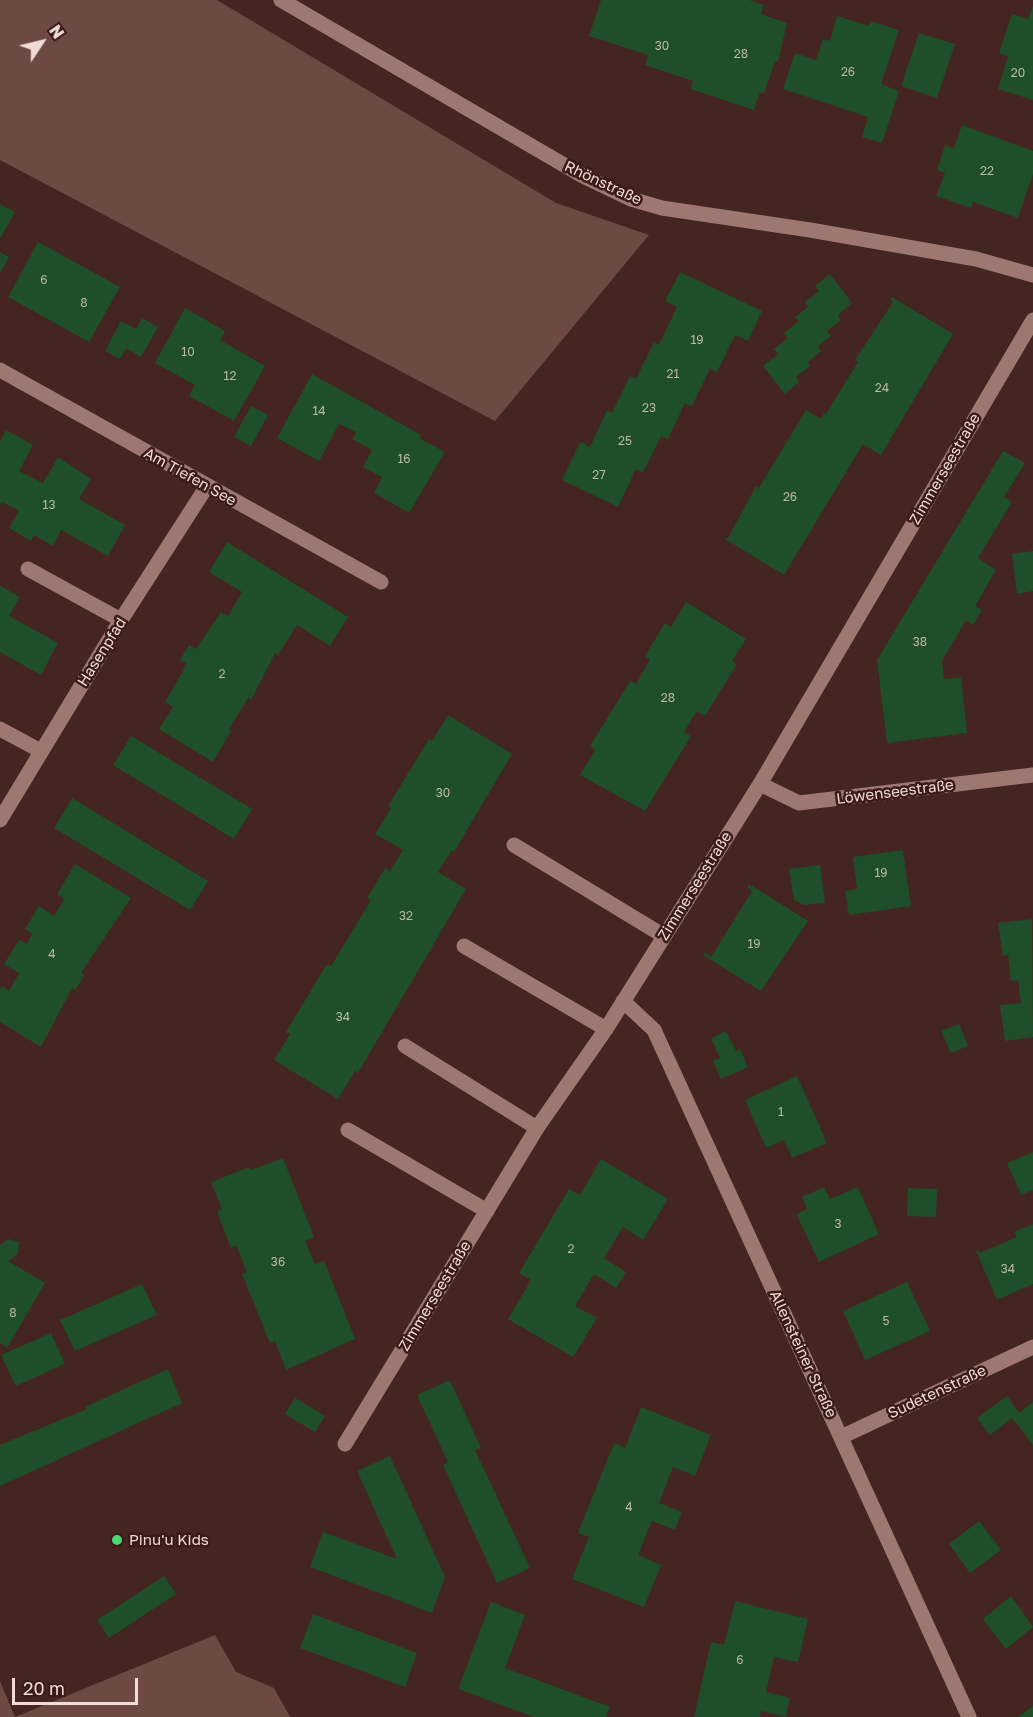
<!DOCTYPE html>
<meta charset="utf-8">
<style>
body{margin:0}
#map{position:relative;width:1033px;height:1717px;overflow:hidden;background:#452521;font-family:"Golos Text",sans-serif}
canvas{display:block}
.north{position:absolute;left:12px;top:12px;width:60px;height:60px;-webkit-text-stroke:4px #3a1b17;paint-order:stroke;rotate:55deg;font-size:16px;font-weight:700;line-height:24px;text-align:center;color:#f0dbd7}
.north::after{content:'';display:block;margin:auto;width:21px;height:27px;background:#f0dbd7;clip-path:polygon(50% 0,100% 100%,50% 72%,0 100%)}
.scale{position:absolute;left:12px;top:1678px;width:126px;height:27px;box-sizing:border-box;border:3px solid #f0dbd7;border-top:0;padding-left:8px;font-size:18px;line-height:21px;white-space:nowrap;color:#f0dbd7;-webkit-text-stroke:4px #3a1b17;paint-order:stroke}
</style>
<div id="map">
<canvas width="1033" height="1717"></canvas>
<div class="north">N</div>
<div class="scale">20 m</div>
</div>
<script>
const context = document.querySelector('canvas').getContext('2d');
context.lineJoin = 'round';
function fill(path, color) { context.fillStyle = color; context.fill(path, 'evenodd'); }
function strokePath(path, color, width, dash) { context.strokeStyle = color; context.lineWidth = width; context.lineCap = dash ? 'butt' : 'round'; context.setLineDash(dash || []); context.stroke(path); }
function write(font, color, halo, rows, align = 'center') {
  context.font = font + ' "Golos Text",sans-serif'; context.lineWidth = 5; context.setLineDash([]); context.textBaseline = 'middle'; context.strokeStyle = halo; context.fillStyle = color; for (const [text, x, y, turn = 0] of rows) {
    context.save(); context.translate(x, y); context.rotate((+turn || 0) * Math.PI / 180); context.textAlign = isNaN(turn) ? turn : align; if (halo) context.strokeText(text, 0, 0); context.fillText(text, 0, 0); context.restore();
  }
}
fill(new Path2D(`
 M0,0h217l339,203 93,32 -154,186 -495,-261z
 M215,1635l21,37 38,16 16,29h-275z
 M0,1681l15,36h-15z`), '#6c4943');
fill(new Path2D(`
 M601,0h148l15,5 -3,9 26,9 -9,39 -3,-1 -11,33 -4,-2 -6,18 -63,-21 2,-8 -48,-16 3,-10 -59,-19z
 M1033,6v94l-35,-11 10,-33 -9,-3 13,-39 16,5z
 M837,16l32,10 2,-5 28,9 -18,54 18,7 -17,52 -20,-6 6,-20 -85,-28 12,-36 21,7 7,-21 7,2z
 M919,33l36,11 -18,54 -36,-12z
 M962,125l71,26v23l-15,44 -45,-16 -2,6 -35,-12 9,-23 -8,-3 8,-25 9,3z
 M0,204l15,8 -15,27z
 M38,242l82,45 -31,55 -81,-45z
 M0,252l9,5 -9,16z
 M680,272l82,39 -14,30 -13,-6 -18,37 -7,-3 -18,37 -7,-3 -17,36 -7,-3 -18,37 -7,-4 -18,38 -56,-27 18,-38 10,5 17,-37 5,3 18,-37 6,3 18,-37 5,3 18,-38 -12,-6z
 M830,274l22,29 -14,12 3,5 -14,11 4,5 -13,10 3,5 -13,11 2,4 -14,11 3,5 -14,12 -22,-28 15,-12 -4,-5 14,-11 -4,-5 15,-12 -4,-4 13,-10 -3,-5 14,-11 -4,-5z
 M892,297l61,37 -72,121 -18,-11 -79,131 -59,-36 3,-1 28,-52 3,2 47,-78 15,9 3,-6 2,1 32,-52 -3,-2 38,-58 -3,-2z
 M185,308l40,23 -5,9 45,26 -31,55 -45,-25 6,-11 -40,-22z
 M142,318l16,9 -17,30 -15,-9 -6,11 -15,-8 16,-30 15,8z
 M312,374l109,61 -2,3 26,14 -36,61 -35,-20 8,-16 -19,-10 9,-17 -20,-11 4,-7 -17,-8 -20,37 -42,-23z
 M251,406l17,9 -17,31 -17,-9z
 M6,430l27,15 -14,26 24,12 15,-26 33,22 -12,20 46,26 -17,31 -47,-26 -8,16 -19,-11 -3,6 -22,-13 10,-17 -17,-9 -2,3v-63z
 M1003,451l22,12 -21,34 8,5 -34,56 18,12 -21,36 7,4 -9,15 -7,-5 -24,41 2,18 17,-2 6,56 -80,10 -10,-83z
 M227,542l121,75 -18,29 -33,-21 -19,30 -3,-2 -24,47 -3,-2 -19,31 2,2 -18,31 -54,-33 14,-22 -8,-5 22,-38 -7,-4 9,-15 7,4 25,-37 7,4 14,-24 -33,-20z
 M1033,551v40l-16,3 -5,-40z
 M0,586l20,11 -11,19 49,27 -17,32 -41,-23z
 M686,602l60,37 -14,22 5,3 -32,52 -9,-4 -12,20 7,4 -46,75 -65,-36 15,-25 -5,-4 40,-65 6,3 14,-24 -5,-4 20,-33 6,4z
 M448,715l64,39 -58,98 -2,-2 -14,22 28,17 -108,184 -3,-2 -17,28 -64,-39 16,-26 -4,-2 41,-68 4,2 40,-66 -4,-2 18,-30 5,3 13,-21 -28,-16 16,-26 -3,-2 41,-67 3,2z
 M131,736l121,73 -18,30 -121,-74z
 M72,798l136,83 -18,29 -136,-82z
 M903,850l8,56 -62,9 -4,-24 12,-2 -4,-32z
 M75,864l56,34 -50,75 4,2 -10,15 -3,-2 -31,59 -41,-25v-33l2,-3 7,5 10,-18 -15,-9 15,-24 8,4 5,-10 -7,-5 14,-23 15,10 10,-17 -7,-5z
 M820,865l5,38 -21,2 -10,-5 -5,-31z
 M749,884l59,37 -47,70 -58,-36 2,-3 6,5 41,-66 -5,-4z
 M1032,919l1,118 -28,4 -5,-36 21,-2 -3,-23 -7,1 -3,-26 -5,1 -5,-33z
 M959,1024l9,22 -17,7 -10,-22z
 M726,1031l10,20 4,-2 8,18 -27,12 -8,-18 7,-3 -9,-20z
 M797,1076l30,67 -35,15 -8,-18 -18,8 -21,-48z
 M1033,1152v38l-12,5 -14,-32z
 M283,1158l31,79 -9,4 10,23 9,-3 31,78 -69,31 -11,-29 -5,2 -28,-69 5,-2 -11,-27 -5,3 -14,-36 5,-3 -11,-27 39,-15 1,3z
 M601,1159l67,40 -25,41 -20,-13 -19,31 22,14 -10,16 -22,-14 -19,32 22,12 -24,39 -65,-38 23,-39 -12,-7 50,-84 11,6z
 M824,1187l6,12 28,-12 21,47 -60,28 -23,-48 11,-5 -5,-12z
 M908,1188l29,1 -1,28 -29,-1z
 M1033,1224v60l-36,16 -21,-49 2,-1 2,3 37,-16 -3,-5z
 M8,1239l11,3 -1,12 -10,7 37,22 -38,65 -7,-5v-98z
 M907,1282l23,49 -65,29 -22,-49z
 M142,1284l15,31 -82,36 -15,-31z
 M51,1333l14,31 -49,22 -15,-31z
 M168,1369l14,34 -182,83v-41l87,-36 -2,-2z
 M450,1380l31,68 -6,2 55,118 -33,15 -54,-118 5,-3 -31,-67z
 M1007,1396l12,17 14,-11v43l-21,-27 -22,17 -13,-17z
 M295,1398l30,18 -10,16 -30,-18z
 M641,1407l70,28 -16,41 -22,-9 -14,36 23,9 -7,18 -23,-9 -14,34 23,10 -17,42 -72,-28 17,-42 -11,-4 36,-90 11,5z
 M390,1456l55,121 -13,36 -122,-46 13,-35 74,27 -40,-88z
 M979,1521l22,29 -31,23 -21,-29z
 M164,1576l12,18 -67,44 -12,-18z
 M1011,1596l22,31 -27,22 -23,-30z
 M735,1601l73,18 -10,43 -24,-5 -8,35 24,6 -4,19 -25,-6 -1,6h-66l17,-75 13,3z
 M491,1602l34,13 -20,53 105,39 -4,10h-72l-76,-28z
 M313,1614l104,39 -12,34 -105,-39z
 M1033,1706v11h-15z`), '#1e4e2a');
strokePath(new Path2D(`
 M28,569l93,51
 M514,845l150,91
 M464,946l142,83
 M405,1046l132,82
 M348,1130l139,81`), '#9d7771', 15);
strokePath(new Path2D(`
 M281,0l302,176 48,23 31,9 148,22 166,29 57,16
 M0,370l381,212
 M0,729l41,22
 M760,784l39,19 234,-28
 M0,820l121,-200 86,-134
 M623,1001l31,29 315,687
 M841,1437l192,-90
 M345,1444l192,-316 69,-99 154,-245 273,-464`), '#9d7771', 15);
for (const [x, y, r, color] of [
 [117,1540,6,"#4dd676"]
]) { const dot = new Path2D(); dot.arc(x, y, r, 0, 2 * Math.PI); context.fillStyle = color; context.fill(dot); strokePath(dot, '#3a1b17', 2); }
write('12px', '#bcb8ac', null, [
 ["30",662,46],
 ["28",741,54],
 ["26",848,72],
 ["20",1018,73],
 ["22",987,171],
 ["6",44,280],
 ["8",84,303],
 ["19",697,340],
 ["10",188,352],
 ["21",673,374],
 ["12",230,376],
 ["24",882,388],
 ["23",649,408],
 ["14",319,411],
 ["25",625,441],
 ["16",404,459],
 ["27",599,475],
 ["26",790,497],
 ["13",49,505],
 ["38",920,642],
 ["2",222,674],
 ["28",668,698],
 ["30",443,793],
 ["19",881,873],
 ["32",406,916],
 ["19",754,944],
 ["4",52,954],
 ["34",343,1017],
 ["1",781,1112],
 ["3",838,1224],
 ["2",571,1249],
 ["36",278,1262],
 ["34",1008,1269],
 ["8",13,1313],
 ["5",886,1321],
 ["4",629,1507],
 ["6",740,1660]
]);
write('15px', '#f0dbd7', '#3a1b17', [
 ["Rhönstraße",603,183,25],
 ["Zimmerseestraße",945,469,-60],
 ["Am Tiefen See",190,477,29],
 ["Hasenpfad",102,652,-58],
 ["Löwenseestraße",895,792,-7],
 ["Zimmerseestraße",695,886,-58],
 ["Zimmerseestraße",435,1296,-59],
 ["Allensteiner Straße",803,1354,65],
 ["Sudetenstraße",937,1392,-25]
]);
write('15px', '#f0dbd7', '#3a1b17', [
 ["Pinu'u Kids",129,1540]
], 'left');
</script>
